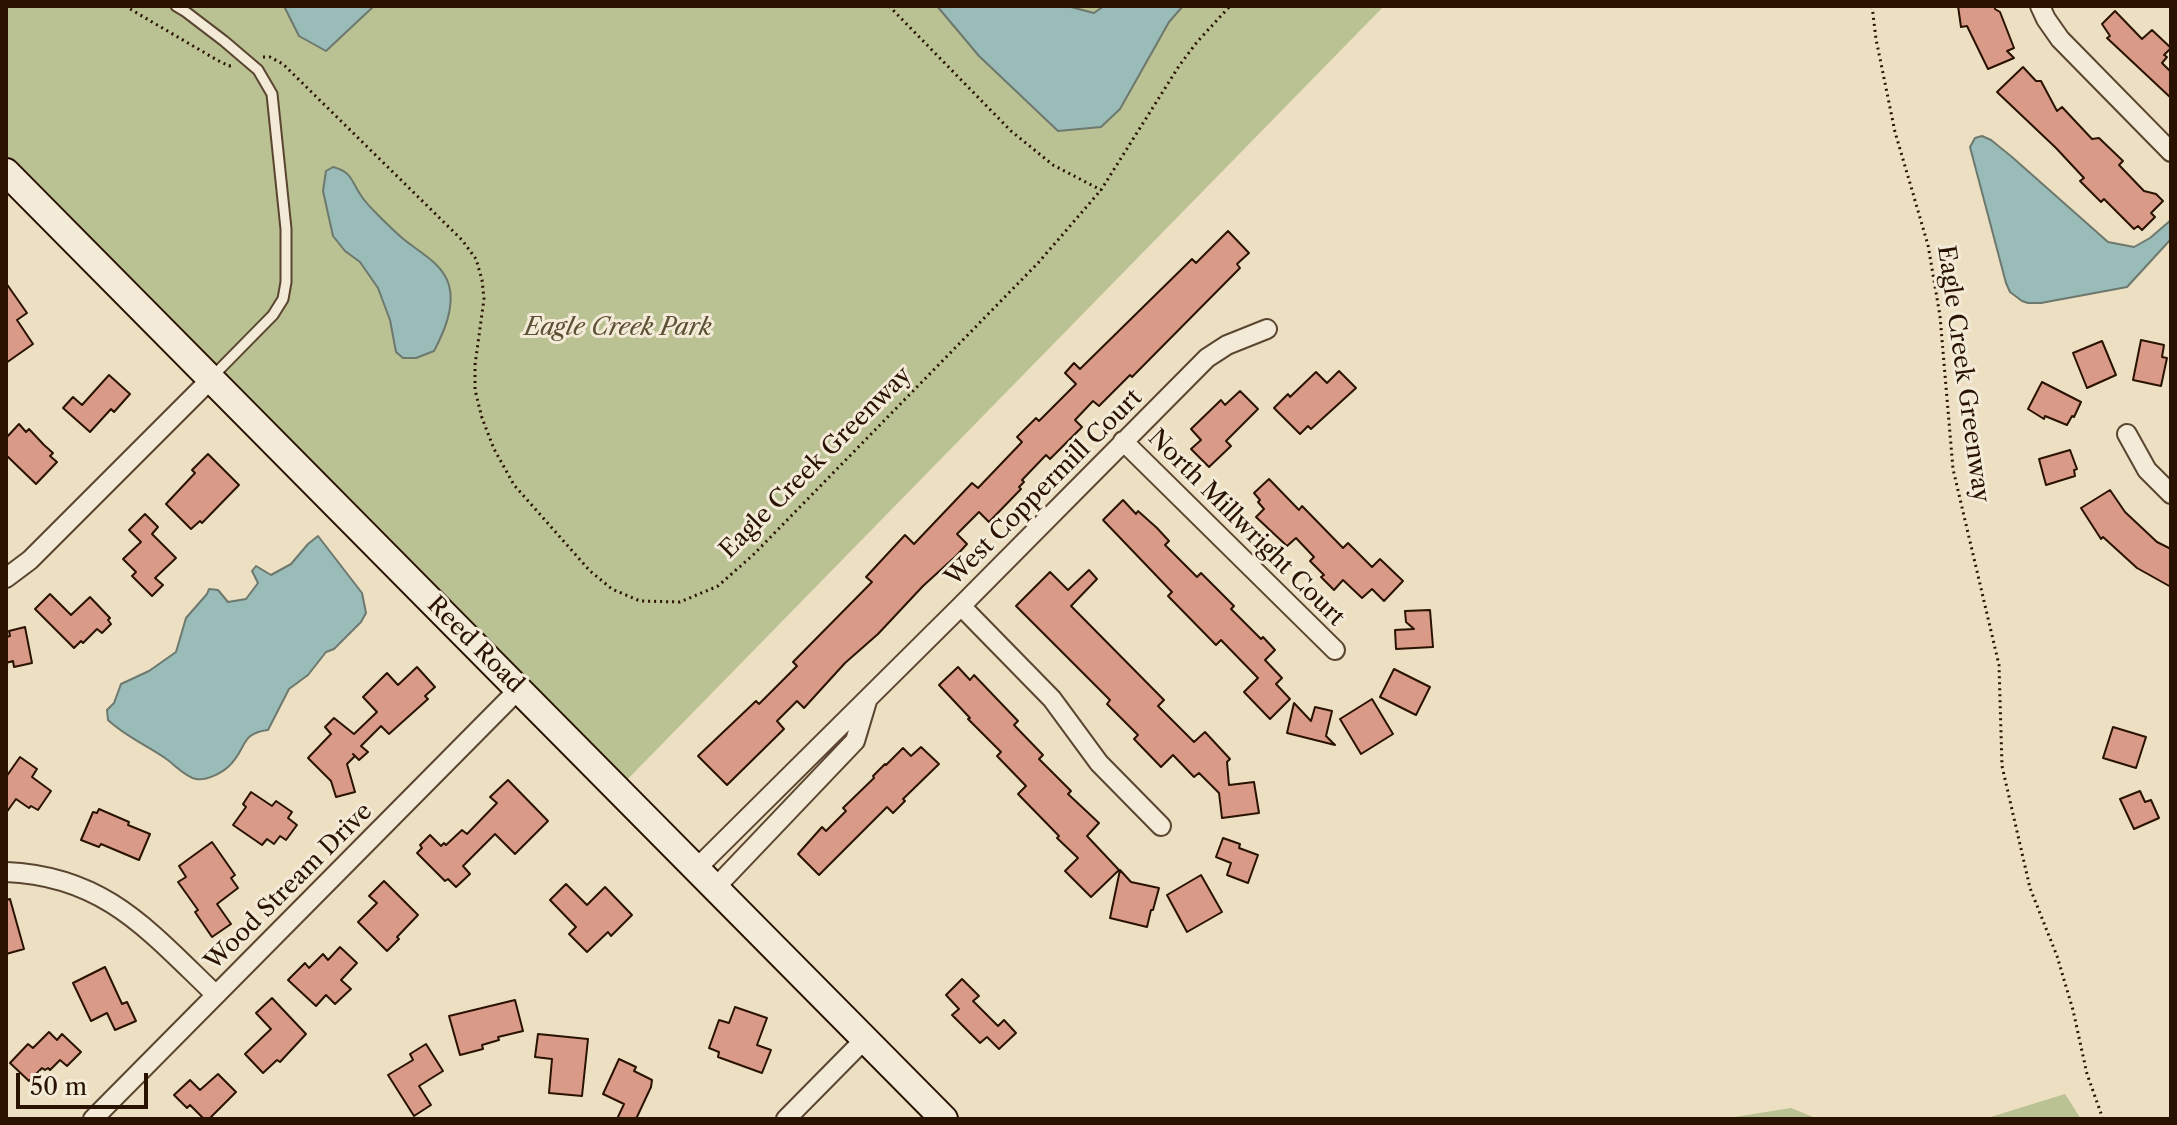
<!DOCTYPE html>
<style>
body{margin:0}
#map{position:relative;width:2177px;height:1125px;overflow:hidden;background:#eddfc2;font-family:"Libre Caslon Text",serif}
canvas{display:block}
.frame{position:absolute;inset:0;border:8px solid #291200;pointer-events:none}
.scale{position:absolute;left:16px;top:1073px;width:132px;height:36px;box-sizing:border-box;border:4px solid #291200;border-top:0;padding-left:10px;font-size:24px;line-height:28px;white-space:nowrap;color:#291200;-webkit-text-stroke:6px #f3ead7;paint-order:stroke}
</style>
<div id="map">
<canvas width="2177" height="1125"></canvas>
<div class="frame"></div>
<div class="scale">50 m</div>
</div>
<script>
const context = document.querySelector('canvas').getContext('2d');
context.lineJoin = 'round';
function fill(path, color) { context.fillStyle = color; context.fill(path, 'evenodd'); }
function strokePath(path, color, width, dash) { context.strokeStyle = color; context.lineWidth = width; context.lineCap = dash ? 'butt' : 'round'; context.setLineDash(dash || []); context.stroke(path); }
function write(font, color, halo, rows, align = 'center') {
  context.font = font + ' "Libre Caslon Text",serif'; context.lineWidth = 6; context.setLineDash([]); context.textBaseline = 'middle'; context.strokeStyle = halo; context.fillStyle = color; for (const [text, x, y, turn = 0] of rows) {
    context.save(); context.translate(x, y); context.rotate((+turn || 0) * Math.PI / 180); context.textAlign = isNaN(turn) ? turn : align; if (halo) context.strokeText(text, 0, 0); context.fillText(text, 0, 0); context.restore();
  }
}
fill(new Path2D(`
 M6,6h1378l-764,781 -614,-620z
 M2065,1094l16,25h-97z
 M1791,1108l27,11h-97h1z`), '#bac192');
const water = new Path2D(`
 M284,6h90l-48,45 -27,-15z
 M937,6h130l27,7 10,-7h79l-14,16 -49,87 -19,18 -43,4 -79,-75z
 M1982,136l9,4 21,17 96,85 26,5 16,-9 21,-18v19l-44,48 -86,16h-13l-6,-2 -12,-9 -4,-9 -36,-136 5,-9z
 M333,167c20,5 18,15 29,30 4,6 11,13 16,18 8,8 15,15 23,22 17,15 41,25 48,48 6,22 -5,47 -15,66l-18,7h-13l-7,-6 -6,-32 -12,-32 -18,-26 -15,-11 -12,-15 -10,-45 3,-20z
 M318,536l44,57 4,20 -5,9 -27,27 -8,3 -18,23 -19,14 -21,41c-28,3 -21,19 -39,36 -7,7 -23,15 -33,13 -11,-2 -22,-15 -31,-21 -19,-13 -40,-22 -57,-38l-1,-10 7,-7 7,-19 28,-13 27,-19 10,-34 21,-24 2,-5 9,1 10,12 18,-3 12,-16 -6,-12 4,-5 15,9 20,-11 17,-20z`);
fill(water, '#9abcb8');
strokePath(water, '#6d786e', 2);
const building = new Path2D(`
 M1958,6h37v3l5,3 14,36 -7,3 7,7 -26,11 -21,-43 -6,1z
 M2115,11l27,28 10,-9 19,18 -7,7 3,2 -5,6 9,9v26l-64,-60 3,-2 -8,-12z
 M2023,67l13,14h5l16,30 5,-4 30,32 7,-1 24,23 -4,4 25,26 12,3 7,7 -12,12 4,4 -13,13 -4,-4 -4,3 -30,-30 -3,3 -21,-21 4,-3 -28,-30 -59,-56z
 M1228,231l21,22 -12,11 3,4 -108,109 -2,-2 -31,31 -6,-5 -18,19 7,7 -32,32 -4,-4 -24,25 2,2 -5,5 2,2 -32,33 -10,-10 -22,22 10,10 -11,12 -33,30 -45,48 -33,29 -41,45 -7,-7 -20,20 7,8 -57,56 -29,-29 58,-55 3,3 38,-38 -4,-4 79,-80 -6,-5 39,-42 9,9 58,-61 6,5 44,-46 -5,-5 19,-19 3,3 37,-37 -11,-11 9,-10 6,6 112,-110 4,4z
 M6,283l21,30 -10,7 16,24 -27,19z
 M2141,340l23,5 -2,12 5,1 -6,28 -28,-6z
 M2102,341l14,34 -29,13 -14,-35z
 M1339,371l17,17 -45,41 -3,-3 -8,8 -26,-26 14,-14 2,3 26,-25 11,11z
 M109,375l21,19 -16,18 -3,-3 -21,23 -27,-24 10,-11 9,8z
 M2042,382l39,20 -7,15 -2,-1 -5,9 -22,-9 -1,3 -16,-10z
 M1240,391l18,18 -32,32 5,5 -22,21 -18,-18 10,-9 -10,-11 30,-29 4,5z
 M19,424l7,8 3,-3 15,16 9,8 -3,3 7,6 -21,22 -30,-29v-17z
 M2070,450l7,19 -3,1 1,6 -29,9 -7,-26z
 M208,454l31,31 -37,38 -2,-2 -9,8 -25,-25 29,-31 -3,-3z
 M1269,479l30,31 3,-4 41,42 5,-5 24,24 8,-8 23,22 -19,20 -12,-12 -10,9 -19,-18 -9,10 -13,-13 3,-2 -14,-14 4,-4 -18,-19 -9,8 -31,-29 8,-8 -6,-7 2,-2 -6,-7z
 M2110,490l15,22 32,30 14,7v38l-34,-19 -34,-31 -2,2 -20,-31z
 M1123,500l13,14 2,-3 19,17 12,13 -4,4 32,32 4,-4 33,33 -3,3 30,30 2,-2 12,13 -10,10 17,18 -6,6 14,15 -20,20 -26,-27 14,-14 -37,-38 -5,5 -48,-49 4,-4 -69,-72z
 M145,514l13,13 -6,7 24,24 -21,20 8,7 -11,11 -20,-20 4,-4 -13,-13 18,-17 -12,-12z
 M1089,570l8,9 -26,27 93,94 -6,6 36,36 11,-10 25,27 -3,3 2,23 25,-3 5,31 -37,5 -3,-25 -20,-20 -5,4 -21,-22 -12,12 -27,-28 4,-4 -31,-31 3,-4 -94,-94 34,-34 18,18z
 M50,594l21,21 19,-18 20,21 -2,2 3,4 -9,9 -5,-4 -14,14 -2,-2 -7,7 -39,-39z
 M1430,610l3,37 -37,2 -1,-19 19,-1 -8,-7 -1,-11z
 M25,627l7,36 -18,4 -1,-6 -7,2v-26l4,-1 -1,-5z
 M417,667l18,20 -10,9 3,3 -39,35 -8,-8 -20,20 7,6 -9,8 -6,-6 2,2 -8,8 8,28 -19,5 -5,-16 -23,-23 23,-24 -6,-7 9,-9 20,16 23,-22 -14,-15 24,-24 11,12z
 M958,667l12,13 4,-5 44,46 -4,4 29,30 -4,4 32,32 -3,3 31,29 -12,13 32,34 -28,27 -26,-26 13,-13 -21,-20 2,-2 -41,-42 8,-8 -29,-30 4,-4 -33,-33 2,-1 -31,-33z
 M1394,669l36,18 -14,28 -36,-18z
 M1372,699l21,35 -32,20 -21,-35z
 M1294,703l17,18 4,-14 17,4 -6,25 9,9 -48,-12z
 M2113,727l33,10 -10,31 -33,-10z
 M921,747l18,17 -36,35 2,2 -12,12 -6,-6 -68,68 -21,-21 24,-27 4,4 20,-20 -3,-3 31,-30 -1,-2 12,-12 1,1 17,-17 8,8z
 M20,757l17,12 -5,8 19,14 -13,19 -7,-4 -2,2 -13,-9 -10,14v-36z
 M508,780l40,41 -33,33 -20,-20 -32,32 7,8 -14,13 -8,-8 -3,2 -28,-28 5,-5 -2,-3 10,-10 11,11 3,-3 2,2 16,-15 5,4 30,-31 -7,-6z
 M2140,791l5,11 6,-2 8,18 -25,11 -14,-30z
 M251,792l21,14 4,-5 16,11 -4,6 9,7 -11,15 -6,-4 -6,8 -7,-5 -5,6 -29,-20 13,-18 -3,-3z
 M99,809l30,13 -1,3 22,9 -11,26 -38,-16 -2,3 -18,-7 12,-28 4,1z
 M1223,838l17,6 -1,4 19,7 -10,28 -21,-8 4,-12 -15,-6z
 M212,842l23,33 -4,3 7,10 -21,16 14,20 -19,13 -17,-25 3,-2 -20,-28 8,-5 -7,-11z
 M1120,870l11,12 28,6 -6,22h-2l-4,17 -37,-9z
 M1201,875l21,37 -35,20 -20,-37z
 M384,881l34,34 -21,22 2,2 -12,12 -29,-29 19,-19 -8,-7z
 M566,884l21,21 18,-18 27,28 -21,21 -3,-4 -21,20 -18,-18 7,-7 -26,-27z
 M10,899l14,50 -18,5v-54z
 M340,947l17,16 -16,17 10,9 -16,15 -9,-9 -10,11 -28,-26 17,-17 4,5 14,-14 5,6z
 M105,967l17,37 5,-2 9,19 -21,9 -8,-17 -16,8 -18,-38z
 M962,979l17,17 -6,5 25,25 6,-6 12,13 -17,16 -12,-12 -7,6 -28,-28 7,-6 -13,-14z
 M272,998l34,36 -26,28 -3,-2 -14,13 -18,-19 26,-25 -15,-16z
 M515,1000l8,31 -25,6 1,3 -17,5 1,4 -23,6 -11,-39z
 M735,1007l32,11 -10,27 14,5 -9,23 -44,-16 1,-5 -10,-4 10,-28 10,3z
 M49,1032l8,8 5,-6 19,18 -14,14 -7,-6 -10,10 -2,-2 -3,2 -3,-2 -13,13 -19,-18 18,-19 5,4z
 M538,1034l50,5 -6,57 -33,-3 3,-34 -17,-2z
 M426,1044l17,27 -24,15 12,19 -17,11 -26,-41 25,-15 -3,-6z
 M619,1059l17,8 -2,4 18,9 -1,7 -15,32h-19l7,-15 -21,-10z
 M218,1074l18,18 -27,27h-5l-14,-14 -3,3 -13,-13 16,-15 10,10z`);
fill(building, '#da9a88');
strokePath(building, '#291200', 2);
const service = new Path2D(`
 M176,6l10,6 38,29 34,29 14,24 14,135v53l-3,17 -10,16 -60,61`);
const minor = new Path2D(`
 M2040,6l6,13 14,20 111,113
 M2127,434l20,36 24,24
 M1123,441l212,209
 M6,578l24,-18 181,-181
 M961,606l91,93 47,64 62,63
 M696,869l265,-263 246,-248 20,-13 40,-16
 M6,872c99,4 143,59 210,123
 M715,888l140,-147 12,-40
 M93,1119l426,-430
 M786,1119l79,-80`);
const secondary = new Path2D(`
 M6,172l938,947`);
strokePath(service, '#5a4530', 13);
strokePath(minor, '#5a4530', 22);
strokePath(secondary, '#291200', 30);
strokePath(new Path2D(`
 M125,6l92,54 12,6 4,-1
 M889,6l122,125 42,34 48,25
 M1872,6l4,33 19,93 33,113 12,71 13,153 46,196 3,101 28,122 27,68 16,54 14,64 16,45
 M263,57h7l13,7 179,176 14,19 6,21 2,19 -9,66v25l7,28 12,31 20,36 76,86 22,18 28,12 40,1 38,-16 36,-32 284,-291 32,-37 31,-36 78,-124 18,-24 33,-36`), '#291200', 3, [2, 4]);
strokePath(service, '#f3ead7', 9);
strokePath(minor, '#f3ead7', 18);
strokePath(secondary, '#f3ead7', 26);
write('italic 24px', '#5c4f33', '#f3ead7', [
 ["Eagle Creek Park",618,328]
]);
write('24px', '#291200', '#f3ead7', [
 ["Eagle Creek Greenway",1963,374,82],
 ["Eagle Creek Greenway",816,463,-45],
 ["West Coppermill Court",1044,488,-45],
 ["North Millwright Court",1246,528,45],
 ["Reed Road",475,645,45],
 ["Wood Stream Drive",289,887,-45]
]);
</script>
